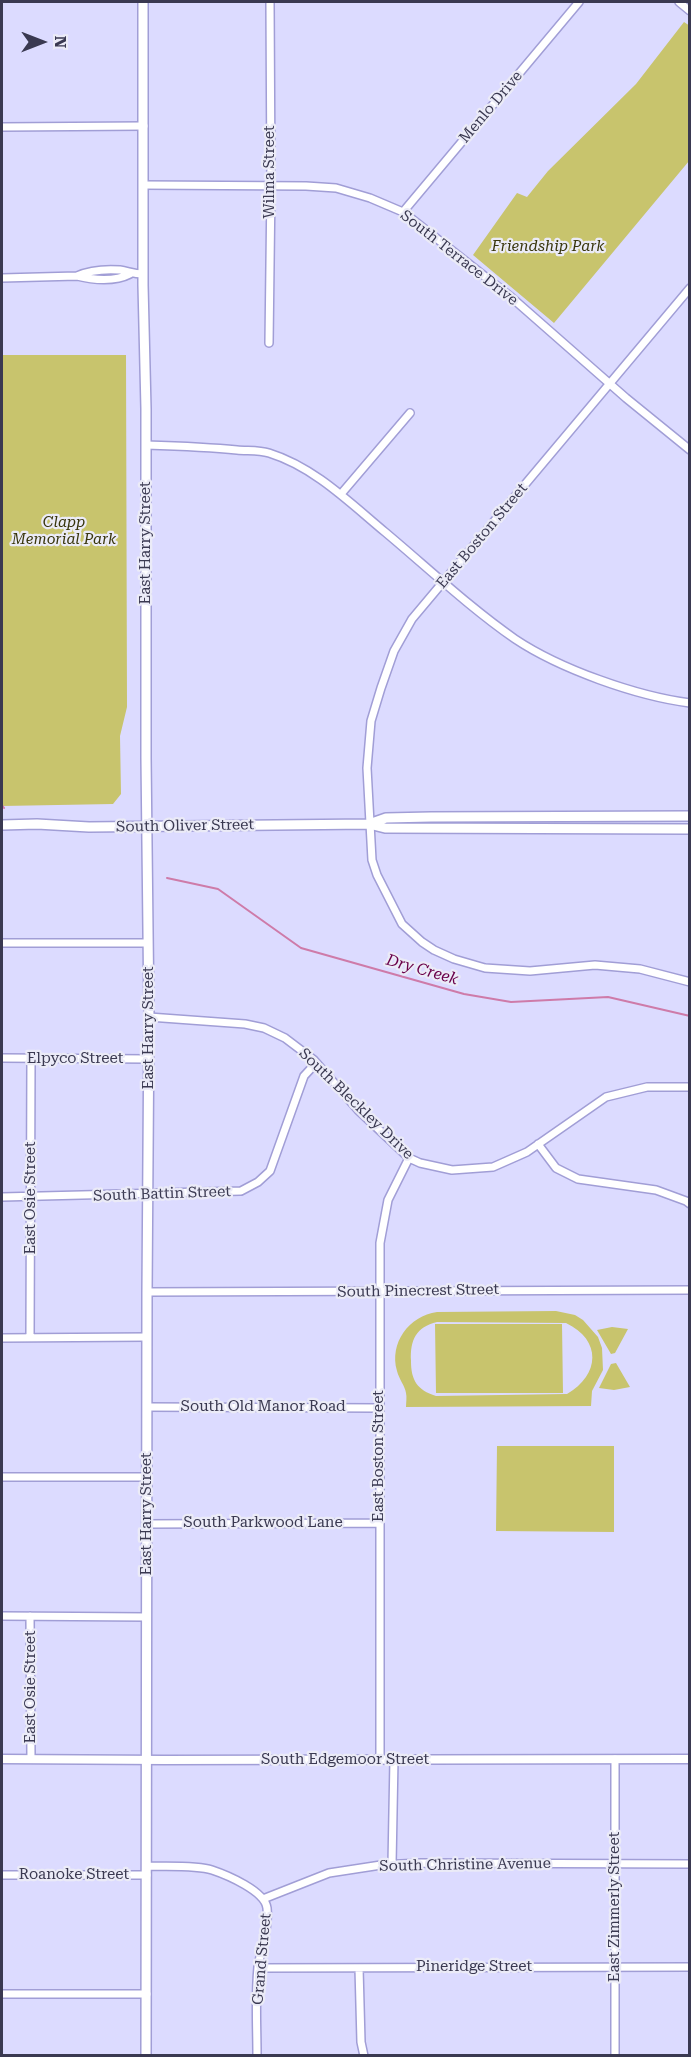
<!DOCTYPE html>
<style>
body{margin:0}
#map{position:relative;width:691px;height:2057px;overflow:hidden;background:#dcdbff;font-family:"Roboto Serif",serif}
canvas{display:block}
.frame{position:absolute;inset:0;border:3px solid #3a3951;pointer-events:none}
.north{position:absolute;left:12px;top:12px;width:60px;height:60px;-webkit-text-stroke:4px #ebebf7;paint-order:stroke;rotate:90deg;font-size:16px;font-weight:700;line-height:24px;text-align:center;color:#3a3951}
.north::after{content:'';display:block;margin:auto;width:21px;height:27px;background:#3a3951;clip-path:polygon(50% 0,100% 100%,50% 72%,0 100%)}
</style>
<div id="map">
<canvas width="691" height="2057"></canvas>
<div class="frame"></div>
<div class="north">N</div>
</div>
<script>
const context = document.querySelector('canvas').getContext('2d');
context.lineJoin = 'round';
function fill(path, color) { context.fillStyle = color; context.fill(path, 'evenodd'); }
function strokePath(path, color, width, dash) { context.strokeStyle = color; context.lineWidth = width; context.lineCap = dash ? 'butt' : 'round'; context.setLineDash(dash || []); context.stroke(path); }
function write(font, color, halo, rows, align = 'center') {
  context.font = font + ' "Roboto Serif",serif'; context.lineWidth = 4.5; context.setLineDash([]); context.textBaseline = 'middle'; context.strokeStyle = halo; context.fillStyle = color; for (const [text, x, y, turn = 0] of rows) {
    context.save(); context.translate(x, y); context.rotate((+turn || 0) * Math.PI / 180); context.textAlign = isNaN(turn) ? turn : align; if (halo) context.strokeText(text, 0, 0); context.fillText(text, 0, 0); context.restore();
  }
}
fill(new Path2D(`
 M684,22l6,4 -1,135 -135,162 -81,-68 44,-62 10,4 21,-26 88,-87z
 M2,355h124l1,352 -7,29 1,58 -8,10 -111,2z
 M556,1311l19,4 8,5 15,17 4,11 1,22 -11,21 -1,15 -185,1c0,-4 1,-10 0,-14 -1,-7 -7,-14 -9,-22 -8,-28 12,-55 40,-59zM437,1322l129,1c36,17 34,52 1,71l-131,2c-19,-6 -25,-16 -25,-35 -1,-21 5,-34 26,-39z
 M435,1324h127l1,69h-127z
 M612,1327l16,2 -13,24 -4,1 -14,-24z
 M616,1363l14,24 -16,3 -15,-2 12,-24z
 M497,1446h117v86l-118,-1z`), '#c8c46d');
strokePath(new Path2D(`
 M2,805l2,3
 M167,878l51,11 83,59 163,46 47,8 97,-5 82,19`), '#ce7ba9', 2);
const minor = new Path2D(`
 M679,2l11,9
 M2,127l142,-1
 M143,185l163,1 30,2 34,10 33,14 108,85 115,101 64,52
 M403,212l176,-210
 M77,276c13,-6 28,-7 43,-6 8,1 13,4 23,4
 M2,278l75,-2c16,4 38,6 53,-2
 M690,288l-278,331 -18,32 -13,37 -10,33 -4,47 5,92 5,15 25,49 20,18 12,8 20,9 31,9 45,3 65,-6 45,4 50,13
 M269,343l2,-157 -1,-184
 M146,445c31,1 61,2 91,5 10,1 22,0 32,3 45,14 80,49 116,79 43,36 84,75 130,107 45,30 121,57 175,64
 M341,494l69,-81
 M2,943h146
 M149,1017l96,7 19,4 21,10 29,22 44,50 51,48 11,5 32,7 41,-3 34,-15 79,-55 41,-10h43
 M2,1058l147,1
 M538,1144l18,24 22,11 78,11 30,11 4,3
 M2,1197l239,-6 17,-9 12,-11 34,-95 12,-13
 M147,1292l543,-2
 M2,1338l145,-1
 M30,1338l1,-279
 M147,1407l232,1
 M2,1477h145
 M147,1524l232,-1
 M2,1616l145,1
 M30,1616l1,143
 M380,1759v-516l8,-43 21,-42
 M392,1864l2,-105
 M147,1866c18,1 49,-1 65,4 15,5 53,21 55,38 2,20 -6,40 -9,59 -3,30 -1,59 -1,89
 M2,1875h145
 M263,1899l66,-26 52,-8 40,-2 269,1
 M258,1968l432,-1
 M359,1968l2,74 3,14
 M2,1994h145
 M615,2056v-297`);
const tertiary = new Path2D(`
 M2,1759l162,1 526,-1`);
const secondary = new Path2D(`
 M143,2v283l3,124v349l3,259 -2,275 -1,764
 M369,824l17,-6 45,-1 259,-1
 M2,825l35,-1 52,3 280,-3 16,4 305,1`);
strokePath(minor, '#a19ed6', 10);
strokePath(tertiary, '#a19ed6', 11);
strokePath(secondary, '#a19ed6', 12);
strokePath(minor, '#fff', 7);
strokePath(tertiary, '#fff', 8);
strokePath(secondary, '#fff', 9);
write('15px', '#3a3951', '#ebebf7', [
 ["Menlo Drive",491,107,-50],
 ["Wilma Street",270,172,-90],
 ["South Terrace Drive",459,258,38],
 ["East Boston Street",482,536,-50],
 ["East Harry Street",146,543,-90],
 ["South Oliver Street",185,826,-1],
 ["East Harry Street",149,1028,-90],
 ["Elpyco Street",75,1059],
 ["South Bleckley Drive",356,1104,44],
 ["South Battin Street",162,1194,-2],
 ["East Osie Street",31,1198,-90],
 ["South Pinecrest Street",418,1291,-1],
 ["South Old Manor Road",263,1407],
 ["East Boston Street",379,1456,-90],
 ["East Harry Street",147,1514,-90],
 ["South Parkwood Lane",263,1523],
 ["East Osie Street",31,1687,-90],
 ["South Edgemoor Street",345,1760],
 ["South Christine Avenue",465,1865,-1],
 ["Roanoke Street",74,1875],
 ["East Zimmerly Street",615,1907,-90],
 ["Grand Street",262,1959,-85],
 ["Pineridge Street",474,1967]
]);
write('italic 15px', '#38350c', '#ebebf7', [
 ["Friendship Park",548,247],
 ["Clapp",64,523],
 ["Memorial Park",64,540]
]);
write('italic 16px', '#6a0049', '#ebebf7', [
 ["Dry Creek",422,970,16]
]);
</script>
